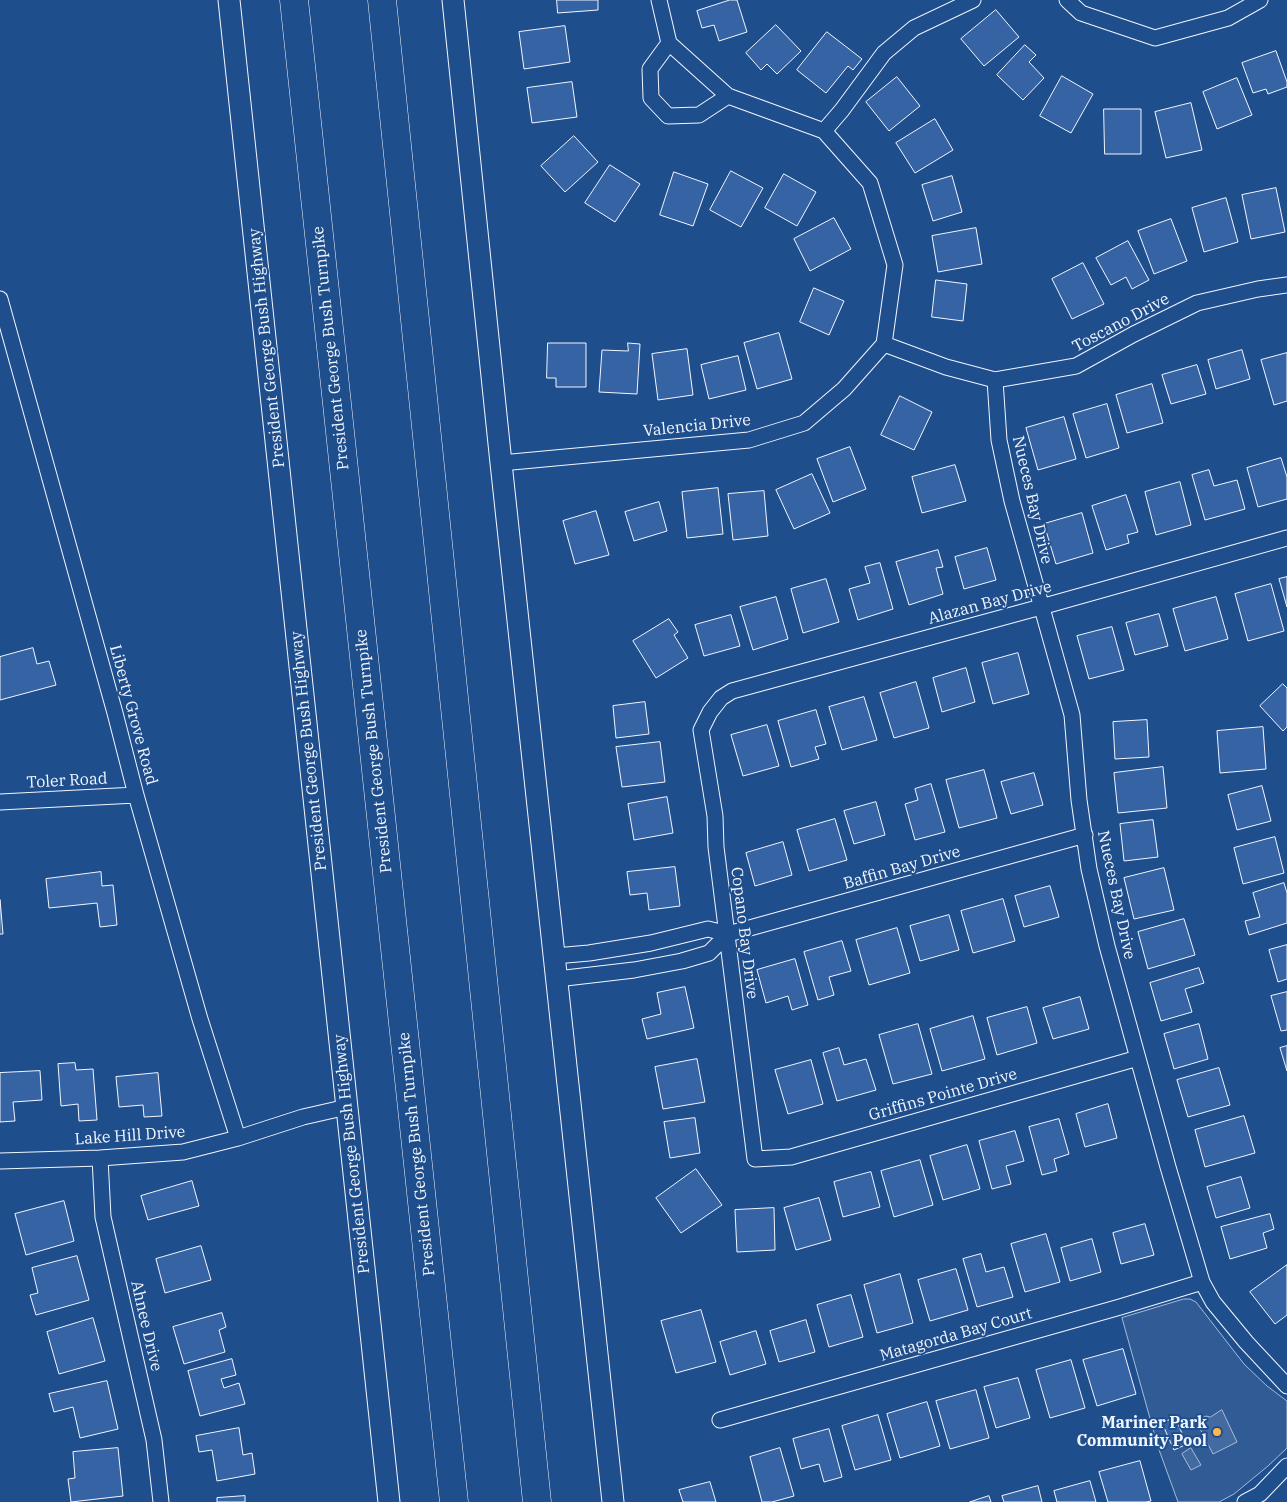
<!DOCTYPE html>
<style>
body{margin:0}
canvas{display:block;background:#1f4e8c}
</style>
<canvas width="1287" height="1502"></canvas>
<script>
const context = document.querySelector('canvas').getContext('2d');
context.lineJoin = 'round';
function fill(path, color) { context.fillStyle = color; context.fill(path, 'evenodd'); }
function strokePath(path, color, width, dash) { context.strokeStyle = color; context.lineWidth = width; context.lineCap = dash ? 'butt' : 'round'; context.setLineDash(dash || []); context.stroke(path); }
function write(font, color, halo, rows, align = 'center') {
  context.font = font + ' "IBM Plex Serif",serif'; context.lineWidth = 4; context.setLineDash([]); context.textBaseline = 'middle'; context.strokeStyle = halo; context.fillStyle = color; for (const [text, x, y, turn = 0] of rows) {
    context.save(); context.translate(x, y); context.rotate((+turn || 0) * Math.PI / 180); context.textAlign = isNaN(turn) ? turn : align; if (halo) context.strokeText(text, 0, 0); context.fillText(text, 0, 0); context.restore();
  }
}
const built = new Path2D(`
 M1184,1299h6l6,3 48,62 23,22 20,15v47l-19,18 -34,28 -15,8h-41l-20,-55 -36,-129z`);
fill(built, '#305b95');
strokePath(built, '#a8bbd7', 1);
const water = new Path2D(`
 M1222,1410l15,32 -24,12 -17,-33 10,-5 4,1z
 M1191,1448l10,17 -10,5 -9,-16z`);
fill(water, '#446ba0');
strokePath(water, '#a8bbd7', 1);
const building = new Path2D(`
 M557,0h41v10l-40,3z
 M730,0h7l10,32 -28,9 -5,-16 -12,3 -5,-17z
 M996,10l23,27 -35,29 -23,-27z
 M776,25l25,26 -24,23 -10,-10 -6,6 -15,-17z
 M565,26l5,36 -46,7 -5,-37z
 M827,32l35,27 -9,11 -5,-4 -22,27 -29,-23z
 M1025,45l11,10 -7,7 15,16 -21,22 -26,-25z
 M1276,51l11,31v5l-19,7 -2,-5 -13,4 -11,-30z
 M1062,76l31,18 -22,39 -31,-17z
 M897,77l23,29 -31,25 -23,-29z
 M1237,78l15,37 -35,14 -14,-37z
 M572,82l5,35 -45,6 -5,-35z
 M1191,103l11,47 -36,8 -11,-46z
 M1104,109h37v45h-36z
 M935,119l18,31 -38,23 -19,-30z
 M574,136l24,26 -33,30 -24,-26z
 M610,165l30,19 -25,38 -30,-19z
 M731,171l32,17 -22,39 -31,-17z
 M674,172l34,12 -15,42 -33,-11z
 M784,174l32,18 -19,34 -32,-18z
 M952,176l10,36 -29,9 -11,-36z
 M1276,188l9,44 -34,7 -9,-44z
 M1226,198l12,44 -34,10 -12,-44z
 M834,218l17,31 -41,22 -16,-32z
 M1171,219l16,42 -33,13 -16,-43z
 M976,228l6,36 -44,8 -6,-36z
 M1128,241l21,39 -17,9 -6,-12 -15,8 -15,-27z
 M1083,263l21,41 -32,15 -20,-40z
 M936,280l31,4 -4,37 -31,-4z
 M814,288l30,13 -15,34 -29,-13z
 M779,333l13,46 -35,10 -13,-46z
 M548,343h38v44h-30v-9h-9z
 M628,343l12,1 -3,50 -38,-2 3,-42 26,1z
 M687,349l6,46 -35,5 -6,-46z
 M1242,350l8,29 -34,10 -8,-29z
 M1287,353v48l-13,4 -13,-45z
 M738,356l8,34 -37,9 -8,-34z
 M1197,365l9,29 -35,10 -9,-29z
 M1152,384l11,39 -36,10 -11,-38z
 M900,396l32,16 -18,38 -33,-15z
 M1107,404l12,44 -33,10 -13,-44z
 M1064,417l12,42 -38,11 -12,-42z
 M850,447l16,42 -33,13 -16,-43z
 M1281,458l6,19v22l-29,8 -11,-39z
 M955,465l11,36 -44,12 -10,-36z
 M1209,470l5,16 23,-6 8,29 -40,11 -13,-45z
 M812,474l18,39 -36,16 -18,-39z
 M1180,482l11,43 -35,10 -11,-43z
 M718,488l5,46 -36,4 -5,-46z
 M764,491l4,45 -35,4 -5,-46z
 M1126,495l12,37 -11,3 2,8 -23,7 -14,-44z
 M659,502l8,29 -33,10 -9,-29z
 M596,511l13,44 -34,9 -12,-43z
 M1082,513l11,40 -37,11 -12,-40z
 M987,548l9,32 -32,9 -9,-32z
 M938,550l5,17 -7,1 7,26 -34,11 -13,-43z
 M880,563l13,46 -35,11 -9,-31 21,-6 -5,-16z
 M1287,577v30l-8,-28z
 M826,579l13,43 -36,11 -12,-44z
 M1271,584l13,47 -36,10 -13,-47z
 M776,597l12,42 -35,11 -13,-43z
 M1216,597l12,42 -43,12 -12,-42z
 M1159,614l9,32 -33,9 -9,-32z
 M731,615l9,31 -36,10 -9,-31z
 M669,619l9,13 -4,3 14,23 -32,20 -23,-37z
 M1112,627l12,43 -35,9 -12,-43z
 M33,648l4,16 12,-3 7,24 -56,15v-43z
 M1018,653l11,41 -36,10 -11,-41z
 M966,668l9,34 -33,10 -9,-34z
 M916,682l13,46 -35,10 -14,-45z
 M1283,684l4,4v39l-4,4 -23,-25z
 M864,697l13,43 -35,10 -13,-43z
 M645,702l4,32 -33,4 -3,-32z
 M816,710l10,34 -11,3 4,12 -28,8 -13,-46z
 M1147,720l2,37 -34,2 -2,-37z
 M767,725l12,41 -36,10 -12,-41z
 M1263,727l3,42 -46,4 -3,-42z
 M660,742l5,40 -43,5 -6,-40z
 M1163,767l4,41 -49,5 -4,-40z
 M984,770l13,48 -38,10 -13,-48z
 M1034,773l9,32 -32,9 -10,-32z
 M931,784l14,48 -30,8 -10,-36 13,-4 -3,-11z
 M1262,786l9,35 -34,9 -9,-35z
 M667,797l6,36 -39,7 -6,-36z
 M876,802l9,33 -31,9 -10,-33z
 M835,819l12,41 -38,11 -12,-41z
 M1153,820l5,37 -34,4 -4,-37z
 M1275,837l9,36 -41,11 -9,-36z
 M783,842l9,33 -37,11 -9,-33z
 M675,867l5,39 -31,4 -2,-17 -17,2 -3,-23z
 M1164,868l10,42 -40,9 -10,-41z
 M101,872l1,14 11,-1 4,40 -17,2 -3,-24 -48,5 -3,-29z
 M1284,883l3,10v30l-38,12 -4,-14 15,-4 -7,-24z
 M1050,886l9,31 -35,10 -9,-31z
 M1003,899l12,42 -42,12 -12,-42z
 M0,900l3,34h-3z
 M949,915l10,35 -39,11 -10,-35z
 M1184,919l11,36 -47,14 -10,-37z
 M897,928l13,45 -41,12 -13,-45z
 M842,941l9,30 -22,6 5,18 -16,5 -14,-48z
 M1287,945v34l-9,3 -9,-32z
 M795,959l13,46 -16,5 -4,-14 -22,7 -9,-33z
 M1199,968l5,15 -19,6 7,23 -31,9 -11,-38z
 M685,987l9,41 -47,11 -5,-20 19,-5 -4,-21z
 M1287,992v38l-6,1 -10,-35z
 M1080,997l9,32 -36,10 -10,-31z
 M1027,1007l10,36 -40,12 -10,-37z
 M973,1016l12,43 -43,12 -12,-42z
 M918,1024l14,50 -39,10 -14,-49z
 M1199,1024l9,35 -34,10 -10,-35z
 M1287,1046v25l-7,-23z
 M839,1048l5,17 22,-6 10,31 -39,11 -14,-48z
 M697,1059l8,43 -42,7 -8,-42z
 M811,1060l12,44 -35,10 -13,-44z
 M75,1063l1,7 17,-1 4,51 -18,1 -1,-17 -17,2 -3,-42z
 M1219,1068l11,37 -42,12 -11,-37z
 M40,1071l2,29 -29,2 2,19 -15,1v-49z
 M158,1073l4,43 -18,1 -1,-12 -24,2 -3,-30z
 M1108,1104l9,34 -32,9 -9,-33z
 M1244,1116l11,37 -50,14 -10,-37z
 M695,1118l5,35 -30,5 -6,-36z
 M1059,1119l10,35 -15,5 3,12 -15,4 -13,-48z
 M1015,1131l9,30 -18,5 5,18 -19,5 -13,-48z
 M967,1145l13,44 -37,11 -13,-44z
 M920,1160l13,45 -39,12 -13,-46z
 M696,1169l26,36 -41,28 -25,-35z
 M871,1172l9,35 -37,10 -9,-35z
 M1241,1177l9,31 -34,10 -9,-31z
 M192,1181l7,25 -51,14 -7,-24z
 M819,1198l12,42 -35,10 -12,-42z
 M64,1201l10,40 -48,14 -11,-41z
 M774,1208l1,42 -38,2 -2,-42z
 M1270,1214l4,15 -11,4 4,15 -37,11 -9,-32z
 M1145,1224l9,31 -33,9 -8,-31z
 M1046,1234l14,48 -35,10 -14,-48z
 M1092,1239l9,33 -31,9 -9,-33z
 M201,1246l10,34 -46,13 -9,-34z
 M981,1254l5,18 18,-5 9,30 -36,10 -14,-48z
 M77,1256l12,44 -53,15 -6,-20 8,-2 -6,-25z
 M1287,1265v50l-12,9 -25,-32z
 M956,1269l12,41 -38,11 -12,-41z
 M900,1274l13,49 -36,10 -13,-48z
 M851,1295l12,42 -34,10 -12,-42z
 M701,1310l15,52 -40,11 -15,-52z
 M222,1313l4,14 -7,3 6,22 -41,12 -11,-37z
 M93,1318l12,43 -46,13 -12,-42z
 M806,1320l9,32 -36,10 -9,-31z
 M756,1331l10,33 -36,11 -10,-33z
 M1123,1349l13,45 -39,12 -14,-46z
 M232,1359l4,16 -15,4 3,9 15,-5 6,21 -45,12 -12,-45z
 M1071,1360l14,48 -35,10 -14,-48z
 M1018,1378l12,40 -34,10 -12,-41z
 M107,1381l11,48 -38,9 -7,-31 -19,5 -5,-18z
 M976,1390l13,48 -39,11 -14,-48z
 M927,1402l13,44 -40,12 -13,-44z
 M878,1415l13,45 -36,10 -13,-44z
 M1175,1418l12,26 -13,6 -12,-27z
 M239,1428l4,27 9,-2 3,21 -38,7 -5,-31 -13,2 -3,-16z
 M829,1429l13,48 -18,5 -5,-18 -18,5 -8,-30z
 M118,1448l5,48 -52,6 -3,-23 7,-1 -2,-26z
 M780,1448l14,48 -22,6h-10l-12,-45z
 M1140,1461l11,40 -5,1h-38l-9,-30z
 M1090,1481l6,21h-39l-3,-11z
 M710,1482l6,20h-33l-4,-12z
 M1038,1486l4,16h-38l-2,-6z
 M245,1496v6h-28v-4z
 M989,1496l2,6h-21z`);
fill(building, '#3563a3');
strokePath(building, '#f2f6ff', 1);
const street = new Path2D(`
 M1067,0l14,13 74,25 73,-20 32,-18
 M669,43l-19,26 1,29 17,18 31,-1 29,-19
 M824,131l18,-21 42,-57 30,-25 59,-28
 M0,299l115,414 21,82 64,224 38,119
 M884,344l62,23 49,13 81,-14 58,-32 63,-31 61,-14 29,-4
 M995,380l4,60 13,61 60,214 7,85 10,69 18,77 61,221 34,115 11,20 33,40 41,44
 M501,463l248,-23 55,-17 40,-34 40,-45 11,-79 -25,-82 -46,-52 -96,-35 -59,-53 -10,-43
 M0,802l136,-7
 M555,956l34,-3 62,-10 57,-14 20,5
 M557,979l77,-9 48,-9 27,-8 19,-19 357,-99
 M1138,1058l-347,99 -36,2 -39,-312 -1,-31 -14,-86 9,-18 11,-14 11,-7 309,-84 246,-69
 M100,1158l3,59 51,223 7,62
 M0,1161l100,-3 83,-6 55,-14 65,-21 44,-10
 M720,1420l400,-113 82,-25
 M1245,1502l15,-8 27,-28`);
const secondary = new Path2D(`
 M229,0l160,1502
 M453,0l48,463 112,1039`);
const highway = new Path2D(`
 M294,0l160,1502
 M382,0l155,1502`);
strokePath(street, '#f2f6ff', 17);
strokePath(secondary, '#f2f6ff', 23);
strokePath(highway, '#f2f6ff', 29);
strokePath(street, '#1f4e8c', 15);
strokePath(secondary, '#1f4e8c', 21);
strokePath(highway, '#1f4e8c', 28);
for (const [x, y, r, color] of [
 [1217,1432,5,"#ffb74d"]
]) { const dot = new Path2D(); dot.arc(x, y, r, 0, 2 * Math.PI); context.fillStyle = color; context.fill(dot); strokePath(dot, '#1f4e8c', 2); }
write('16px', '#f2f6ff', '#1f4e8c', [
 ["Toscano Drive",1121,323,-28],
 ["President George Bush Highway",267,348,-96],
 ["President George Bush Turnpike",331,348,-96],
 ["Valencia Drive",697,426,-6],
 ["Nueces Bay Drive",1032,500,77],
 ["Alazan Bay Drive",990,603,-15],
 ["Liberty Grove Road",133,715,75],
 ["President George Bush Highway",309,751,-96],
 ["President George Bush Turnpike",374,751,-96],
 ["Toler Road",67,781,-3],
 ["Baffin Bay Drive",902,868,-16],
 ["Nueces Bay Drive",1116,895,78],
 ["Copano Bay Drive",744,933,83],
 ["Griffins Pointe Drive",943,1095,-16],
 ["Lake Hill Drive",130,1136,-4],
 ["President George Bush Highway",352,1154,-96],
 ["President George Bush Turnpike",417,1154,-96],
 ["Ahnee Drive",146,1326,77],
 ["Matagorda Bay Court",956,1335,-16]
]);
write('bold 16px', '#f2f6ff', '#1f4e8c', [
 ["Mariner Park",1207,1423],
 ["Community Pool",1207,1441]
], 'right');
</script>
